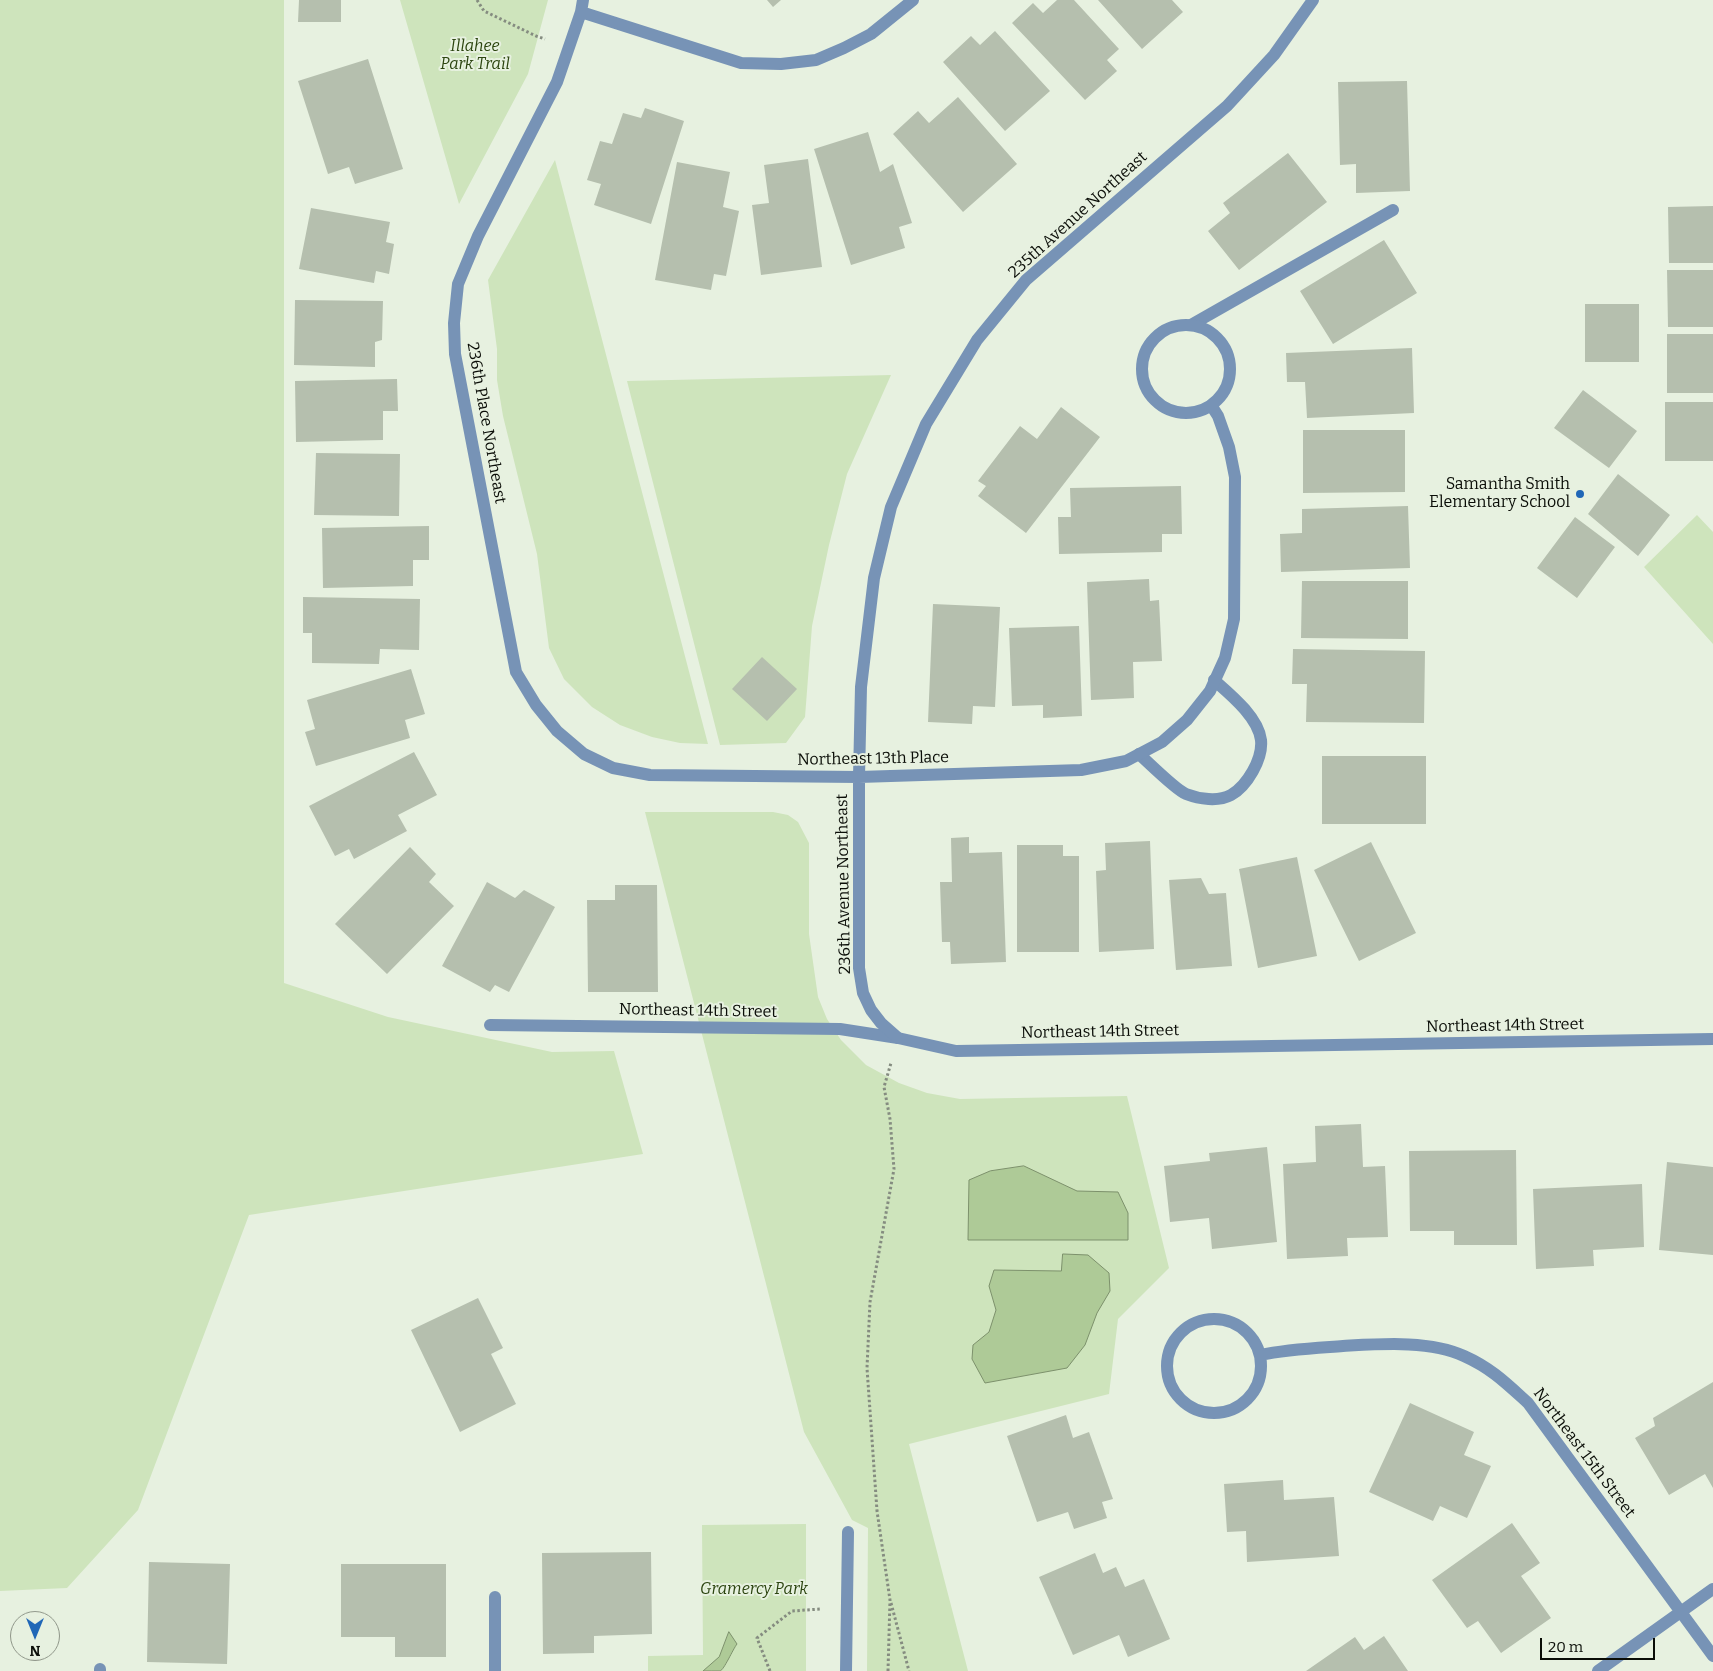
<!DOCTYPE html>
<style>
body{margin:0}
#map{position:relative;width:1713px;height:1671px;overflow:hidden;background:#e7f1e0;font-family:Bitter,serif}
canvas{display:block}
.north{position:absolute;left:10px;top:1611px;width:50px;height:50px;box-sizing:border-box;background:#e7f1e0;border:1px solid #8f9689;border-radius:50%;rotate:180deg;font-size:14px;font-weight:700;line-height:20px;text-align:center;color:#0a0d07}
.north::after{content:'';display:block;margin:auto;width:18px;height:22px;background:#2067b7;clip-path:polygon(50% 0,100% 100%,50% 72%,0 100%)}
.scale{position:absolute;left:1540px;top:1638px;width:115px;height:22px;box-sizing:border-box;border:2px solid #0a0d07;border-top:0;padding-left:6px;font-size:15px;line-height:18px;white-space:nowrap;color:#0a0d07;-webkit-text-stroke:4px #e7f1e0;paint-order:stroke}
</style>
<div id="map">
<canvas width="1713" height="1671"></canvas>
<div class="north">N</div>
<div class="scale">20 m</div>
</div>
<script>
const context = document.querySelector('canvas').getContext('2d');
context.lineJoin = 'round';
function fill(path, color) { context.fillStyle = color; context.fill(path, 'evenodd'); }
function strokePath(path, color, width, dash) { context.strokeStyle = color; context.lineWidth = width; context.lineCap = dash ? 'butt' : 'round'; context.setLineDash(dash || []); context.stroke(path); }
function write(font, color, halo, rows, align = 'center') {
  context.font = font + ' Bitter,serif'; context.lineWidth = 4; context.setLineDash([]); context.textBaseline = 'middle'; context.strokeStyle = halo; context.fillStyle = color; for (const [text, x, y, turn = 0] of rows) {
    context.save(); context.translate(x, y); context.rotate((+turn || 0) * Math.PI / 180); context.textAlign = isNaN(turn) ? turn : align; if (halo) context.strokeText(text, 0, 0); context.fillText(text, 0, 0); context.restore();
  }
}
fill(new Path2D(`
 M0,0h284v983l104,34 164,35 62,-1 29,103 -394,61 -111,295 -71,78 -67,3z
 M400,0h148l-20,74 -69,130z
 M555,160l153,584 -28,-1 -28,-6 -32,-12 -28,-18 -28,-28 -15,-31 -12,-94 -34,-138 -6,-36v-31l-9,-69z
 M891,375l-44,99 -18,71 -17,81 -7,91 -19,26 -66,2 -93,-364z
 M1697,515l16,17v112l-69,-77z
 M645,812h128l15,3 10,7 11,21v91l9,63 9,22 14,21 25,25 33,18 28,10 33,6 167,-3 42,172 -51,51 -9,75 -200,50 59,227h-101l1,-143 -16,-8 -48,-88z
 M806,1524v147h-158v-15l55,-1 -1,-130z`), '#cee4bc');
const water = new Path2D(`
 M1024,1166l53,25 41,1 10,21v27h-160l1,-60 21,-9z
 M1063,1254l25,1 21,18 1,18 -13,22 -12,32 -18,23 -82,15 -13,-24 1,-14 16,-13 7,-22 -7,-24 5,-16 67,1z
 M729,1632l8,12c-4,5 -13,26 -17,27 -5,0 -12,0 -17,0l16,-14z`);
fill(water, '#aeca97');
strokePath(water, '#7d916c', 1);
fill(new Path2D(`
 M299,0h42v22h-43z
 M767,0h14l-8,7z
 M1057,0h17l45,49 -12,11 10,11 -32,29 -73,-77 21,-20 10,10z
 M1098,0h74l11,12 -41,37z
 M995,31l55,60 -45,40 -62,-69 28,-26 9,9z
 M368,59l35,110 -48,15 -6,-17 -21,7 -30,-93z
 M1407,81l3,110 -54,2v-29l-16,1 -2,-83z
 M958,97l59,67 -54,48 -70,-78 25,-23 11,12z
 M645,108l39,13 -33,103 -57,-19 7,-21 -14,-4 13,-39 12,3 11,-31 18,5z
 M868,132l12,40 13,-8 19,59 -13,4 6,21 -54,17 -37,-116z
 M1288,153l39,49 -88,68 -31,-39 22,-18 -7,-10z
 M808,159l14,108 -61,8 -9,-70 17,-2 -5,-38z
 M677,162l53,10 -7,35 16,4 -13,65 -12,-2 -3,16 -56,-10z
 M1713,206v57h-44l-1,-56z
 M311,208l79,14 -4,20 8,2 -5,30 -13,-3 -2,12 -75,-14z
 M1384,240l33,53 -84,51 -33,-53z
 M1667,270h46v57h-45z
 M295,300l88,1 -1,39 -7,2v25l-81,-2z
 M1585,304h54v58h-54z
 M1667,334h46v59h-46z
 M1412,348l2,65 -107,5 -2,-36h-18l-1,-29z
 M397,379l1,32h-15v29l-87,2 -1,-61z
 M1583,390l54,41 -28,37 -55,-40z
 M1665,402h48v59h-48z
 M1061,407l39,30 -74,96 -48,-37 8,-10 -8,-5 42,-55 17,13z
 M1303,430h102v62l-102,1z
 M316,453l84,1 -1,62 -85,-1z
 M1618,474l52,41 -32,41 -50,-42z
 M1181,486l1,48h-20v18l-103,2 -1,-37h13l-1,-29z
 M1408,506l2,62 -129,4 -1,-38 22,-1v-24z
 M1575,517l40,30 -38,51 -40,-30z
 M429,526v34h-16v26l-90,2 -1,-60z
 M1149,579l1,22 9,-1 3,61 -29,1 1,36 -43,2 -4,-118z
 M1302,581h106v58l-107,-1z
 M303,597l117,2 -1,51 -39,-1 -1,15 -67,-1v-30h-9z
 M933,604l67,3 -5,100 -22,-1 -1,18 -44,-2z
 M1079,626l3,90 -39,2v-13l-31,1 -3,-78z
 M1293,649l132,2 -1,72 -118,-1 1,-38h-15z
 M762,657l35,32 -30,32 -35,-32z
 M411,669l14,45 -20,6 5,18 -94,28 -11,-34 10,-3 -8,-29z
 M414,752l23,43 -39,20 9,16 -53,28 -5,-10 -14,7 -26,-50z
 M1322,756h104v68h-104z
 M969,837v16l33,-1 4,110 -55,2 -1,-22h-8l-2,-60h12l-1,-44z
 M1150,841l4,108 -55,3 -3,-81 10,-1 -1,-27z
 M1371,842l45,91 -57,28 -45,-91z
 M1017,845h46v11h16v96h-62z
 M410,847l26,27 -7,8 25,24 -67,68 -52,-50z
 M1297,857l20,99 -59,12 -19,-99z
 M1201,878l8,16 17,-1 6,73 -56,4 -7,-90z
 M487,882l28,16 9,-8 31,17 -46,85 -14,-7 -5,7 -48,-26z
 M615,885h42l1,107h-70l-1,-92h28z
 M1361,1124l2,43 22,-1 3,71 -41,1 1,18 -61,3 -4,-95 33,-2 -1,-36z
 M1267,1147l10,95 -65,7 -3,-31 -39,4 -6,-56 46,-5 -1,-8z
 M1516,1150l1,95h-63v-14h-44l-1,-80z
 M1667,1162l46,5v88l-54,-5z
 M1642,1184l2,63 -51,3 1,16 -58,3 -3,-80z
 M478,1298l25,50 -12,6 25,50 -56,28 -49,-102z
 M1713,1382v106l-8,-14 -36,21 -34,-57 20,-12 -2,-8z
 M1410,1403l64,29 -10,23 27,11 -24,52 -27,-12 -7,15 -64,-29z
 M1066,1415l7,23 16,-6 24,67 -11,3 5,16 -33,11 -6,-17 -31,10 -30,-86z
 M1283,1480l1,20 50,-3 5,59 -92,6 -1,-31 -19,1 -3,-48z
 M1512,1523l28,40 -19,13 30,42 -50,35 -23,-32 -11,7 -35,-48z
 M651,1552l1,82 -58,2v17l-51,1 -1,-101z
 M1095,1553l8,20 13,-6 9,20 19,-8 26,60 -42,18 -9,-22 -46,20 -34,-78z
 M149,1562l81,2 -3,100 -80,-2z
 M341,1564h105v93h-51v-20h-54z
 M1384,1636l24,35h-102l49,-34 9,13z`), '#b5bfae');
strokePath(new Path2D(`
 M477,0l7,11 52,25 9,3
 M891,1603l18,68
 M770,1671l-13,-33 35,-27 29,-2
 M888,1671l2,-71 -13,-89 -10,-143 3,-66 24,-133 -4,-50 -6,-32 7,-24`), '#858c80', 3, [2.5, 2.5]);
strokePath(new Path2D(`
 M1191,325l202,-115
 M1139,754c10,9 37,36 47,40 13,5 32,8 45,1 16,-9 32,-36 30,-55 -3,-23 -30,-45 -47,-60
 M490,1025l350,4 58,9
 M100,1669v2
 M495,1671v-74`), '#7793b6', 12);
strokePath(new Path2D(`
 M583,0l-2,12 -24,70 -79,154 -20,48 -4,39 1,31 61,318 20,33 21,26 27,23 29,14 37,7 209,2 222,-7 45,-9 36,-19 25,-22 23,-29 15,-33 9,-39 1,-142 -6,-30 -11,-31 -7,-11
 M1313,0l-39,55 -47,51 -201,174 -49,60 -51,84 -35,83 -17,71 -13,109 -2,90v191l4,25 8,17 10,13 17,15 58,13 757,-12
 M581,12l160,51 40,1 35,-4 28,-12 27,-14 42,-34
 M1142 369a44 44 0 1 1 88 0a44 44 0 1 1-88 0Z
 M1167 1366a47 47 0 1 1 94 0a47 47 0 1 1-94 0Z
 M1260,1355c28,-6 55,-7 83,-9 37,-2 87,-6 121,10 27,12 42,27 64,47l185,253
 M846,1671l2,-139
 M1598,1671l115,-82`), '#7793b6', 12);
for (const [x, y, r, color] of [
 [1580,494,5,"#2067b7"]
]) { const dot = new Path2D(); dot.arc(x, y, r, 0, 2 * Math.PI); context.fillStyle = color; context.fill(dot); strokePath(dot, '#e7f1e0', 2); }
write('italic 16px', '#2c4510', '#e7f1e0', [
 ["Illahee",475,47],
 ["Park Trail",475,65],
 ["Gramercy Park",754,1590]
]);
write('16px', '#0a0d07', '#e7f1e0', [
 ["235th Avenue Northeast",1078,215,-42],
 ["236th Place Northeast",486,423,80],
 ["Northeast 13th Place",873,759,-1],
 ["236th Avenue Northeast",844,884,-91],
 ["Northeast 14th Street",698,1011,1],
 ["Northeast 14th Street",1505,1026,-1],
 ["Northeast 14th Street",1100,1032,-1],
 ["Northeast 15th Street",1584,1453,53]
]);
write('16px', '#0a0d07', '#e7f1e0', [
 ["Samantha Smith",1570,485],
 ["Elementary School",1570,503]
], 'right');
</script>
